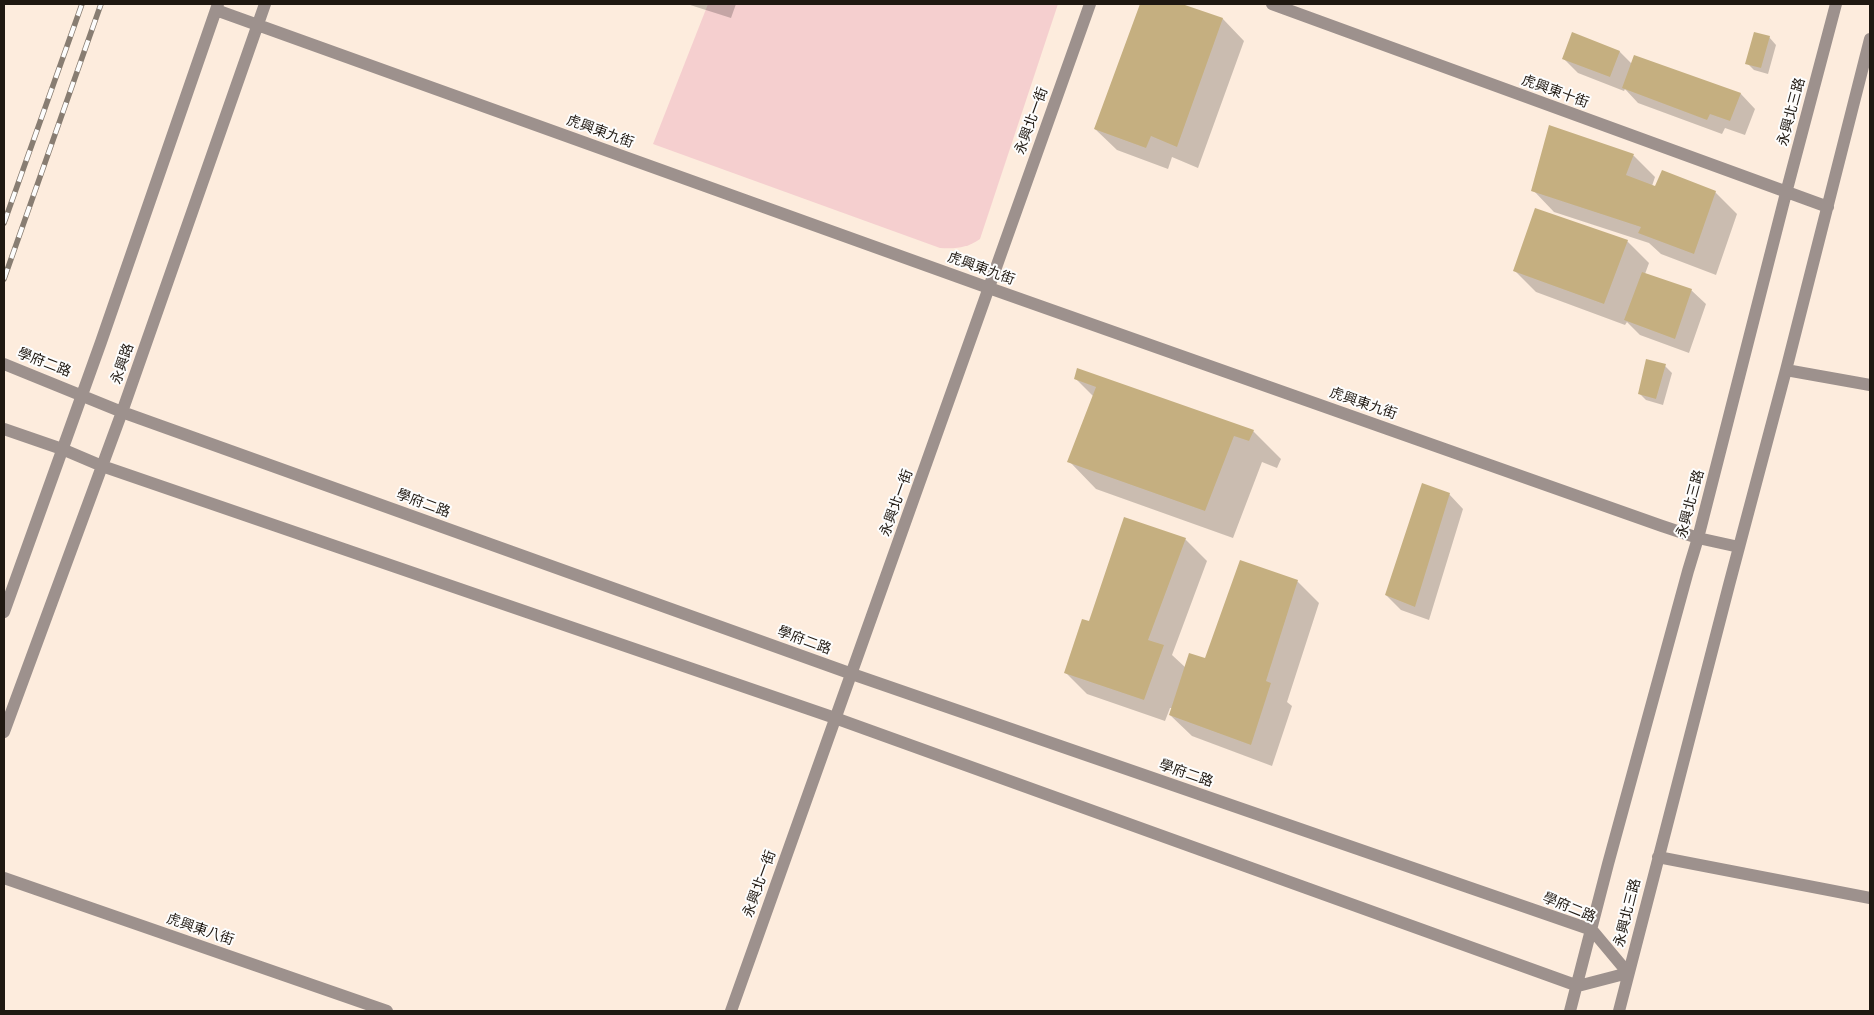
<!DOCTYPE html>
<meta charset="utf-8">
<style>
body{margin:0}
#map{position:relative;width:1874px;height:1015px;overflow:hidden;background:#fdecdd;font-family:"DM Sans",sans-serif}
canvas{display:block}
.frame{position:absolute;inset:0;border:5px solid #1f1811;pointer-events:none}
</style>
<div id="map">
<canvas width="1874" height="1015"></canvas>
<div class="frame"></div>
</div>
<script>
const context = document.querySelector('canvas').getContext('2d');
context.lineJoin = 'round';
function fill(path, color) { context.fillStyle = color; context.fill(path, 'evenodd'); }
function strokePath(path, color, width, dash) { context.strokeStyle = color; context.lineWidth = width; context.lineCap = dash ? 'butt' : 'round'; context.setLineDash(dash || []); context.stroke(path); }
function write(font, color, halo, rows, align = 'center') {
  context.font = font + ' "DM Sans","Noto Sans TC",sans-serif'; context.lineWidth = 4; context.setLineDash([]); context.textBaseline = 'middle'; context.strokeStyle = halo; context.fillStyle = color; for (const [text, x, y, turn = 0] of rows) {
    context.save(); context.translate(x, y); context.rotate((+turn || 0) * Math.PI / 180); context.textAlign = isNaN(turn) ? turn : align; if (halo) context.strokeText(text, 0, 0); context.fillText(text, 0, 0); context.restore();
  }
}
fill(new Path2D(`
 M708,4h350l-78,235c-13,9 -24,10 -40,9l-287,-104z`), '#f5cfcf');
fill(new Path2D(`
 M687,4h49l-5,14z
 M1141,4h38l44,15 21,22 -46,127 -26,-11 -4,12 -51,-19 -22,-21z
 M1573,34l47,18 12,12 109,30 14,15 -10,26 -20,-7 -3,6 -84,-31 -13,-14 -1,2 -46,-18 -14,-14z
 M1769,37l7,8 -8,29 -14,-4 -7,-7z
 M1550,126l84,30 21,21 -3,9 63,6 22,22 -21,61 -55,-21 -12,-11 -95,-31 -21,-22z
 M1627,241l22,22 -4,11 46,16 15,14 -17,49 -49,-18 -13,-13 -2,3 -89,-33 -22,-22z
 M1665,366l7,7 -9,32 -17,-5 -7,-7z
 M1075,378l178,53 28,28 -4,9 -15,-6 -29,76 -137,-49 -27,-28 24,-65z
 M1449,494l14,15 -34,111 -28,-10 -15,-15z
 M1185,539l22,22 -35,94 14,13 20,-8 91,-79 22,22 -32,99 5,4 -20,60 -80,-30 -22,-21 2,-7h-2l-5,13 -78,-27 -22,-22 25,-49z`), '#0003');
fill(new Path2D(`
 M1140,4h42l41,14 -46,129 -26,-11 -5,12 -52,-19z
 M1572,32l48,19 -10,26 -48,-18z
 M1754,32l16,4 -9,32 -16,-4z
 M1634,55l107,38 -11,28 -20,-7 -3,6 -85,-32z
 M1549,125l85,29 -8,21 29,11 7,-16 54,21 -22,63 -56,-21 3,-6 -110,-36z
 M1535,208l93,32 -24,64 -91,-33z
 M1642,272l50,17 -17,50 -51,-19z
 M1646,359l20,5 -10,35 -18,-5z
 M1077,368l177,62 -5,11 -15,-5 -29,75 -138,-49 29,-75 -22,-8z
 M1422,483l28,10 -35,114 -30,-12z
 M1124,517l62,21 -38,102 16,5 -20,55 -80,-27 18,-54 7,2z
 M1240,560l58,20 -32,101 5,2 -20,62 -82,-30 20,-62 16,5z`), '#c5af80');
strokePath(new Path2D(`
 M1272,4l556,203
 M216,10l773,278 673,238 36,12 41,9
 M4,364l118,48 730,262 740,256 36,43
 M1786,370l84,15
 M4,429l58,20 40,17 733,252 743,268 50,-13
 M4,612l97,-270 117,-338
 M4,732l118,-320 143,-408
 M1658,857l212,41
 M4,878l383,133
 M731,1011l359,-1007
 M1570,1011l38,-147 80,-293 10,-33 88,-345 50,-189
 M1619,1011l110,-426 57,-215 84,-331`), '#9d918d', 12);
const rail = new Path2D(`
 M4,223l78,-219
 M4,279l97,-275`);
strokePath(rail, '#887d72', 5.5);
strokePath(rail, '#fdfdfd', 4, [11]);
write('14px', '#1f1811', '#fdfdfd', [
 ["虎興東十街",1555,92,20],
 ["永興北三路",1792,112,-75],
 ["永興北一街",1032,121,-70],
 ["虎興東九街",600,132,20],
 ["虎興東九街",981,269,20],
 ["學府二路",44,363,21],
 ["永興路",123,364,-71],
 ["虎興東九街",1363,404,19],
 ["永興北一街",897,503,-70],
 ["學府二路",423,504,20],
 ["永興北三路",1691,504,-75],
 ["學府二路",804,641,20],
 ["學府二路",1186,774,19],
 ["永興北一街",760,884,-70],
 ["學府二路",1569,908,22],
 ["永興北三路",1628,913,-76],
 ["虎興東八街",200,930,19]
]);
</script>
